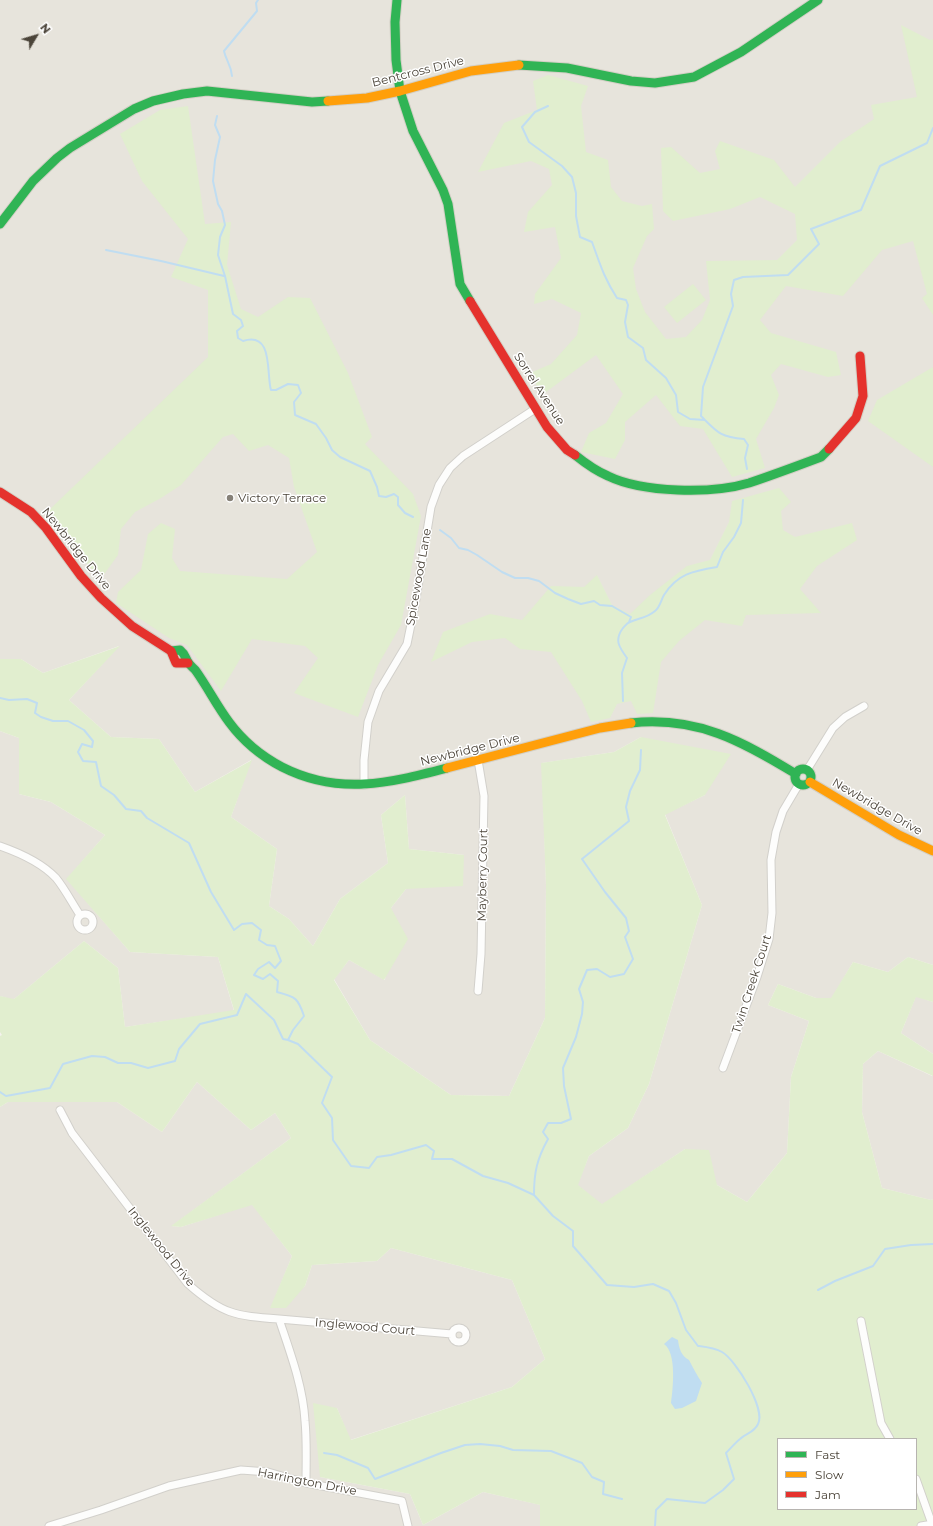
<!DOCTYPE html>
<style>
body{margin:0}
#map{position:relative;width:933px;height:1526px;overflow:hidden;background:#f4f2ee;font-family:Montserrat,sans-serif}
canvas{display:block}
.legend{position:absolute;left:777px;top:1438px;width:140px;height:72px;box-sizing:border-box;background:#fff;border:1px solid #b7b4b0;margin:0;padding:5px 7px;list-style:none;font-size:12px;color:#4b4439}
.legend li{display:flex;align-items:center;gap:8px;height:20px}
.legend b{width:20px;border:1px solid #b7b4b0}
.north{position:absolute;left:16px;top:16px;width:40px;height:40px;-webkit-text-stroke:3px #fff;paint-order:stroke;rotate:52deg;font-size:11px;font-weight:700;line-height:16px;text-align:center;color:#4b4439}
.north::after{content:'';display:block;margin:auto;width:14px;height:18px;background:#4b4439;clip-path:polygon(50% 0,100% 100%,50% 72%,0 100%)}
</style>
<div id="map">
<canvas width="933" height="1526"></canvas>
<ul class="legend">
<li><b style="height:5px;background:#30b455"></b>Fast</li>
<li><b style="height:5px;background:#ff9f0a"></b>Slow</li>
<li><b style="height:5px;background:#e5322d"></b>Jam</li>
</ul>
<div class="north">N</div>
</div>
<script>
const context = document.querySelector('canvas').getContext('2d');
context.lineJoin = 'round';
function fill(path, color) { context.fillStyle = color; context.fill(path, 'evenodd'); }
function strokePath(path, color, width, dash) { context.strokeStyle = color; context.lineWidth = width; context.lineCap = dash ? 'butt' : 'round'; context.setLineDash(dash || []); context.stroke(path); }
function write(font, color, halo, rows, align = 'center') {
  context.font = font + ' Montserrat,sans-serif'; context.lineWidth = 3; context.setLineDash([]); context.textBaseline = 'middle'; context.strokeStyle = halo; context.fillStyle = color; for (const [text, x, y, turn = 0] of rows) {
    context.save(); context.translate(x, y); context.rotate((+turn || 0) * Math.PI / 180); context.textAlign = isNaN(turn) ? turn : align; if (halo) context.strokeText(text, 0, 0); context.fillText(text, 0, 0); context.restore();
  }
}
fill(new Path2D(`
 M0,0h933v965l-25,-8 -20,15 -35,-10 -21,36h-16l-38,-14 -10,21 41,16 -18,56 -4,76 -40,49 -30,-17 -32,-36 -83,56 -25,-20 12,-29 39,-28 21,-44 53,-179 -37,-91 40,-19 -64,-58 -27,15 -72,11 4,122 -1,133 -36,78 -58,-1 -81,-55 -36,-61 15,-19 36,20 6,-72 15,-19 58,-34 -55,-6 -4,-54 -24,20 7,48 -48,36 -27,47 -24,-27 -20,-13 8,-57 -46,-32 20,-57 -56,32 -36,-53 -48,-2 -42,-37 50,-54 -76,27 -22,-14h-21z
 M0,731l19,7v56l32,8 54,33 -38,44 63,73 88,5 16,54 -109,16 -7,-59 -34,-27 -71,59 -13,-4z
 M916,996l17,6v52l-32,-21z
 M878,1051l54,25 1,-1v124l-2,1 -49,-12 -20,-76 1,-48z
 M197,1082l54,48 24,-17 16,25 -119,88 9,1 71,-23 40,52 -21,52 34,-22 7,-21 65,-4 14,-13 121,32 33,79 -33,28 -162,53 -13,-32 -17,69 90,17 13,31 60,-33 58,13 -1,21h-540v-419l8,-5h109l45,30z`), '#e7e4dc');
fill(new Path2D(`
 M901,25l29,15 3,-1v276l-11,-17 5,-4 -14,-53 -31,9 -39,46 -57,-10 -26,34 11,13 65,19 5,23 -13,2 -47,-13 -10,11 8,20 -5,13 -18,31 9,29 -33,9 -29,-48 -23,-3 -24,-31 -31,27v18l-10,19 -34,-7 8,-19 17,-10 17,-29 -27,-39 -54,40 -12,-22 21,-9 26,-29 4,-22 -29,-14 -18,5 1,-10 26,-36 -6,-31 -31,5 4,-20 24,-27 -3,-16 -18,-8 -53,11 26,-49 33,-13 -4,-29 15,-6 40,11 -7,20 5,46 22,8 3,27 11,14 20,5 10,-2 2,25 -7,7 -14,32 3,21 9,23 21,27 20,-2 16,-17 8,-20 -4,-39 71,-1 20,-20 -2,-26 -35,-17 -30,12 -57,12 -10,-10 -2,-63 10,-1 29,26 20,-4 -5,-18 5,-10 54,19 21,27 45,-45 34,-23 -3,-14 46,-8z
 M188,106l17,118 26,-2 -4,43 14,44 17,8 30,-20 22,1 38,75 24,64 -7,7 48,50 8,22 -20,109 -23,40 -20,52 -64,-24 24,-35 -13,-12 -53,-7 -31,52 -34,-46 -18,-7 -53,-35 2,-11 23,-22 7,-36 13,-11 14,6 -3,29 8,13 107,8 30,-27 -23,-65 -5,-29 -21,-13 -19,6 -16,-17 -10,3 -42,48 -20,13 -26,14 -14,17 -3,26 -18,25 -53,-68 161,-155v-67l-37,-13 17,-38 -46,-58 -22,-47 40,-24z
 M693,284l13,16 -29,23 -13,-16z
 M933,367v100l-65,-46 9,-21z
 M779,488l12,14 -10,9 2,19 12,7 57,-14 5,17 -40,26 -17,23 21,24 -75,2 -4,11 -37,-6 -26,21 -18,21 -8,51 -16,1 -6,-13 -14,3 -7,14 -19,4 -9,-21 -31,-49 -31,-3 -15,-11 -33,4 -41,20 12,-30 47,-18 32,6 29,-34 33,1 13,-12 15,30 18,9 20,-19 37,-29 23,-6 19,-38 3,-21z
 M120,646l-51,54 42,37 48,2 36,53 57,-32 -21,57 46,32 -8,57 20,13 24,27 27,-47 48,-36 -7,-48 24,-20 4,54 55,6 -1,31 -57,3 -15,19 17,31 -24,41 -35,-20 -15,20 36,60 81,55 58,1 36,-78 1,-133 -5,-122 73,-11 27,-15 90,17 -26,41 -40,20 37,90 -53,179 -21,44 -39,28 -11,29 24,19 83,-55 24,1 8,35 30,17 40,-49 4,-76 18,-56 -41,-16 10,-21 38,14h15l22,-36 35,10 20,-15 25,8v37l-17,-5 -15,36 32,21v22l-55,-25 -15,13 -1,48 20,76 49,12 2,-1v327h-393v-21l-57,-13 -60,33 -13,-31 -90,-17 -7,-74 24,5 14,32 161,-53 33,-28 -33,-79 -121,-32 -14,13 -65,4 -7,21 -19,22h-16l22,-52 -40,-51 -71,22 -10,-1 120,-88 -16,-25 -24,17 -54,-48 -35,50 -45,-30h-109l-8,5v-71l2,-1 -2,-3v-36l14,3 70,-58 34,27 7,59 109,-17 -16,-53 -88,-5 -64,-73 39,-44 -54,-33 -32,-8v-56l-19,-7v-72h21l22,14zM778,1439h138v70h-138z`), '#e1eecf');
fill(new Path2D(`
 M672,1337l6,3c1,8 3,16 11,20 4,8 8,15 13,23l-6,18 -14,7 -7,1 -4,-6c2,-14 6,-50 -7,-59z`), '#c0ddf1');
strokePath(new Path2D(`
 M232,76c-1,-12 -6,-15 -8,-25l33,-40 -1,-8 2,-3
 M548,106l-13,6 -13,15 7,15 33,24 10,11 4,16v23l4,21 12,5c8,22 12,36 25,56l9,2 2,5 -3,17 3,15 15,11 3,12 20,18 10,17 2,17 12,7 15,1
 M217,116l-2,9 5,12 -5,23 -2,21 5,23 4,7 3,14 -5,12 -2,18 7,21 8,38 8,6 2,6 -6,5 1,7 5,3c31,-10 23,33 28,49h5l12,-6 10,1 3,8 -7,9 1,13 21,9 10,14 6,12 8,7 30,14 7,16 2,9 7,1 8,-3 4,3v8l7,8 8,4
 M106,250l55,11 63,15
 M747,469l-2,-11 3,-13 -4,-6c-24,-2 -27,-7 -43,-23l2,-29 30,-81 -2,-12 3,-14 9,-3 45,-2 31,-31 -8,-15 50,-19 19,-44 47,-23 6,-15
 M440,530l11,8 8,10 9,2 9,5 25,17 13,6h13l11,3 16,12 13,6 13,5 13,-3 6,4 12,1 19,11 -2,5
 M0,698l9,2 18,-1 10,4 -2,10 6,4 12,4h15l16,9 9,11 -1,6 -10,-3 -4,8 5,9 13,1 5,24 13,9 12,14 15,2 6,7 42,25 22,49 23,38 8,-6 10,-1 9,7 -2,10 8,5 8,1 6,15 -6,7 -6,-6 -11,7 -4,6 9,4 7,-5 8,7 -1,11c19,5 21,6 27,24l-11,14 -5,10 10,4 34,33 -10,26 10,15 1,22 18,26 18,2 8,-11 14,-2 35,-10 8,6 -2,8h20l31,17 25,7 26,12 19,21 20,15v15l34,39 27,2 19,-3 16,7 7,12 10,27 12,16c8,1 17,2 24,6 14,8 44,57 36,72 -4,9 -12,9 -18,15 -5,4 -9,9 -14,14l8,26 -11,11 -18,13 -38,-4 -11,11 -1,16
 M623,701l-1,-28 5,-15c-8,-11 -13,-18 -4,-30 2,-2 4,-5 7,-6 9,-4 17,-4 25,-11 5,-4 6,-11 9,-16 13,-21 29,-24 53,-28l6,-15 11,-15 7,-14 2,-23
 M0,1092l6,4 44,-8 13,-24 29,-8 13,1 13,6h13l17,5 27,-7 4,-12 21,-25 37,-9 9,-21 28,26 9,19 5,1
 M534,1195c0,-23 3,-36 14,-56l-5,-7 5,-9h13l10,-4 -7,-33 -1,-18 13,-31 6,-23 1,-12 -4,-13 8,-19 10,-1 13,8 14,-3 9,-15 -8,-22 4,-6 -3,-13 -21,-26 -23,-33 47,-38 -3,-14 4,-16 10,-21 1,-20
 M818,1290l17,-9 38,-15 12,-17 26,-4 22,-1
 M324,1453l13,2 31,13 7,11 66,-26 24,-8 15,-1 20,2 13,4 38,1 31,12 10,14 12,5 -1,12 19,5`), '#c0ddf1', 2);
const street = new Path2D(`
 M478,760l6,36 -3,158 -3,37
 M807,770l26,-42 12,-11 19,-11
 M364,785v-25l4,-38 11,-31 28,-47 8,-39 16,-98 8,-22 11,-17 13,-12 72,-47
 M0,846c20,7 41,16 56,32 9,11 16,25 24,37
 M77 922a8 8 0 1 1 16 0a8 8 0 1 1-16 0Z
 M723,1068l34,-91 12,-38 3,-26 -1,-53 5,-28 7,-21 16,-27
 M60,1110l12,23 116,151c34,30 47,32 91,35 11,33 24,67 26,102 2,21 1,41 1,62
 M279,1319l173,15
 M861,1321l20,102 9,16
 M452 1335a7 7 0 1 1 14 0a7 7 0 1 1-14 0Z
 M916,1479l16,45
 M49,1526l52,-16 68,-24 72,-16 27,2 38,11 96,18 6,25
 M921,1526l12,-2`);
const fast = new Path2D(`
 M397,0l-2,22 1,38 4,31 13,40 30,59 5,14 12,80 10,17
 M519,65l48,3 64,13 24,2 39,-6 47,-25 77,-52
 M0,224l33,-43 24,-23 13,-10 64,-39 19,-8 30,-7 24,-3 105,11 16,-1
 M575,455c10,8 21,16 33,21 35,17 104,18 141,7 24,-8 48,-17 72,-26l8,-8
 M171,651l9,-1c5,4 5,7 8,12 2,4 6,6 8,9 12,17 21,35 33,51 14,19 32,34 53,45 57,29 107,16 165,1
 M631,723c66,-7 111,18 165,51
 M795 777a8 8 0 1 1 16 0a8 8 0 1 1-16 0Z`);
const slow = new Path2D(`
 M328,101l39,-3 33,-7 71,-20 48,-6
 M447,768l153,-40 31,-5
 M810,782l89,53 34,16`);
const jam = new Path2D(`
 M470,301l77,126 20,23 8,5
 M829,449l27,-31 7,-22 -3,-40
 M0,492l31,20 15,16 35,48 20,22 31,28 39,25 5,12h12`);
strokePath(street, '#d2d0cb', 9);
strokePath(fast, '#d3cfc5', 11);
strokePath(slow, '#d3cfc5', 11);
strokePath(jam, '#d3cfc5', 11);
strokePath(street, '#fdfdfc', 7);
strokePath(fast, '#30b455', 9);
strokePath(slow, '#ff9f0a', 9);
strokePath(jam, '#e5322d', 9);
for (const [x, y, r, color] of [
 [230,498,4,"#868178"]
]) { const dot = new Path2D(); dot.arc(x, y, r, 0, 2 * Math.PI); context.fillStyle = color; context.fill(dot); strokePath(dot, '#fff', 1.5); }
write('12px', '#4b4439', '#fff', [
 ["Bentcross Drive",418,72,-14],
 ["Sorrel Avenue",539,389,57],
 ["Newbridge Drive",76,549,51],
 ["Spicewood Lane",419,577,-80],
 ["Newbridge Drive",470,750,-14],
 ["Newbridge Drive",877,807,30],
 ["Mayberry Court",483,875,-89],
 ["Twin Creek Court",752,984,-72],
 ["Inglewood Drive",161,1247,51],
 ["Inglewood Court",365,1327,5],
 ["Harrington Drive",307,1482,11]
]);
write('12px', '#4b4439', '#fff', [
 ["Victory Terrace",238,498]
], 'left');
</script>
